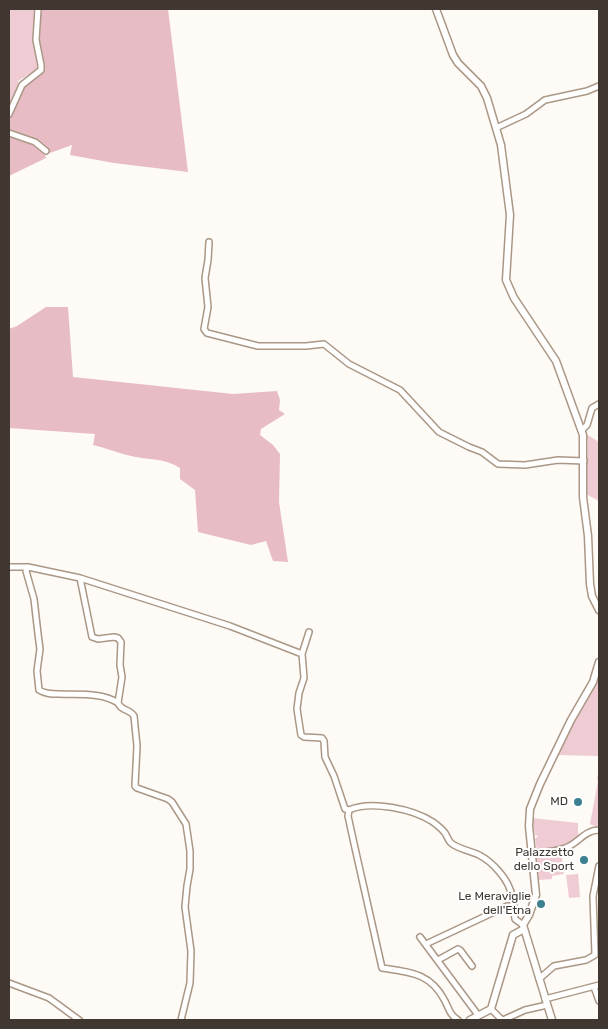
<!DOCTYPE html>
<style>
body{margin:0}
#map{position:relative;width:608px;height:1029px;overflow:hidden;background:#fefaf6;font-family:Rubik,sans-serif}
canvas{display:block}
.frame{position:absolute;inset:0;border:10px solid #403830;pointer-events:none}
</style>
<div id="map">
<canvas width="608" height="1029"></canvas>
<div class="frame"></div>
</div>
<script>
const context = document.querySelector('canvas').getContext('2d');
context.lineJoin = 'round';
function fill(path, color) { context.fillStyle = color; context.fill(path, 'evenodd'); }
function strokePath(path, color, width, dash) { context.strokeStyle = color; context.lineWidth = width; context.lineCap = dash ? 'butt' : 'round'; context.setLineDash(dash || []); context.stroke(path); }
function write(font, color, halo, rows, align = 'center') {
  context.font = font + ' Rubik,sans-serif'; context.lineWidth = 4; context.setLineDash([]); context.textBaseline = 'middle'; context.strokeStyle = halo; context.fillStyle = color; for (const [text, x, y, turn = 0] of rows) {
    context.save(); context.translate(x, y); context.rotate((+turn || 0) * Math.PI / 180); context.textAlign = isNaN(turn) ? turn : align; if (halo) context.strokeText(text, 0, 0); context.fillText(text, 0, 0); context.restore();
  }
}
fill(new Path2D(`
 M9,9h26l-1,31 5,25 -1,4 -20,12 1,4 -10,23z
 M586,434l13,8v59l-13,-7 2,-52z
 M599,672v84l-41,-1 17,-37 17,-28z
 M599,772v56l-9,-4 8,-43 -1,-3z
 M532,818l46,5v14l-13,10 -28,4 -2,-12 3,-3 -3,-1z
 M561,851l3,23 -12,2v3l-13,1 -3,-23 13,-2v-2z
 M578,874l2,23 -11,1 -3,-23z`), '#efccd3');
fill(new Path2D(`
 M39,9h129l20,163 -74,-9 -44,-8 2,-10 -22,8c-12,-13 -24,-18 -41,-22v-12l15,-33 18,-16 -4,-30z
 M9,135c12,3 34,9 37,23l-37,18z
 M46,307h22l5,70 160,17 44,-3 3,9 -1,10 6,4 -24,15 -1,6 13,10 7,9 -1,48 9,60 -15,-1 -7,-20 -15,4 -53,-13 -3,-42 -15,-11v-11c-15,-10 -32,-8 -49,-12 -13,-3 -25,-8 -38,-11l2,-11 -86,-6v-99l8,-3z`), '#e8bcc5');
const minor = new Path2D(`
 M9,114l13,-29 19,-15v-5l-5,-25 2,-31
 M496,128l30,-14 19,-14 42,-9 12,-5
 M9,133l26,9 11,9
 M209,242l-1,18 -3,18 3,29 -4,22 3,4 51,13h48l18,-2 25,20 51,26 39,42 30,15 13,5 16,12 27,1 33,-5 26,1
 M582,430l5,-5 5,-17 7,-4
 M9,567h19l52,11 150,48 72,28
 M28,567l-2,4 8,28 4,35 2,15 -3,22 2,19c6,4 13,4 20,4 19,1 43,-2 59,9
 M80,578l12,59 6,2 16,-2 4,1 3,4 -1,23 2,12 -4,26c3,8 12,6 16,13l3,30 -2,40 2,2 31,11 4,3 14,22 4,27v18l-3,17 -2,21 6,44 -1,32 -9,37
 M309,632l-7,22 2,24 -5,15 -2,16 4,26 3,2 18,1 2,3 1,16 9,19 11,33 4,1c22,-10 64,-1 84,12 4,3 9,7 12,11 2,3 3,7 6,10 7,6 20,8 28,12 14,7 30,25 33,41 2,7 2,16 3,23l8,6
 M349,810l-1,6 7,32 27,120c28,4 49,5 63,33 4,8 5,14 13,19
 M533,853c10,-1 22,-1 32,-5 13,-4 19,-18 34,-18
 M420,937l58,78
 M426,944l81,-38h6
 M438,960l20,-11 2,1 12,16
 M539,979l15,-13 32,-6 9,-5 -2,-59 6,-30
 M9,983l40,15 30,22
 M594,987l5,14
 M545,999l54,-14
 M491,1009l11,11
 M503,1020l22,-10 22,-5`);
const tertiary = new Path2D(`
 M436,9l17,46 5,8 23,23 6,12 14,47 9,70 -4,65 8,18 42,63 27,74v62l5,39 2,48 2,12 7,14
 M470,1020l21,-11 22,-74 11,-6
 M552,1020l-29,-95 6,-10 7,-20 -7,-69 1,-17 10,-25 31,-64 22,-38 6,-20`);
strokePath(minor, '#aa9785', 8);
strokePath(tertiary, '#aa9785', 9);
strokePath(minor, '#fff', 5);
strokePath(tertiary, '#fff', 6);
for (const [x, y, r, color] of [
 [578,802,5,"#3d8090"],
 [584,860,5,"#3d8090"],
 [541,904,5,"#3d8090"]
]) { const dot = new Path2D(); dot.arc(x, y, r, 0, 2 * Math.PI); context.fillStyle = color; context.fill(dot); strokePath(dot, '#fff', 2); }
write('12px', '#403830', '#fff', [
 ["MD",568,802],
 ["Palazzetto",574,853],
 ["dello Sport",574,867],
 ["Le Meraviglie",531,897],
 ["dell'Etna",531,911]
], 'right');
</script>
